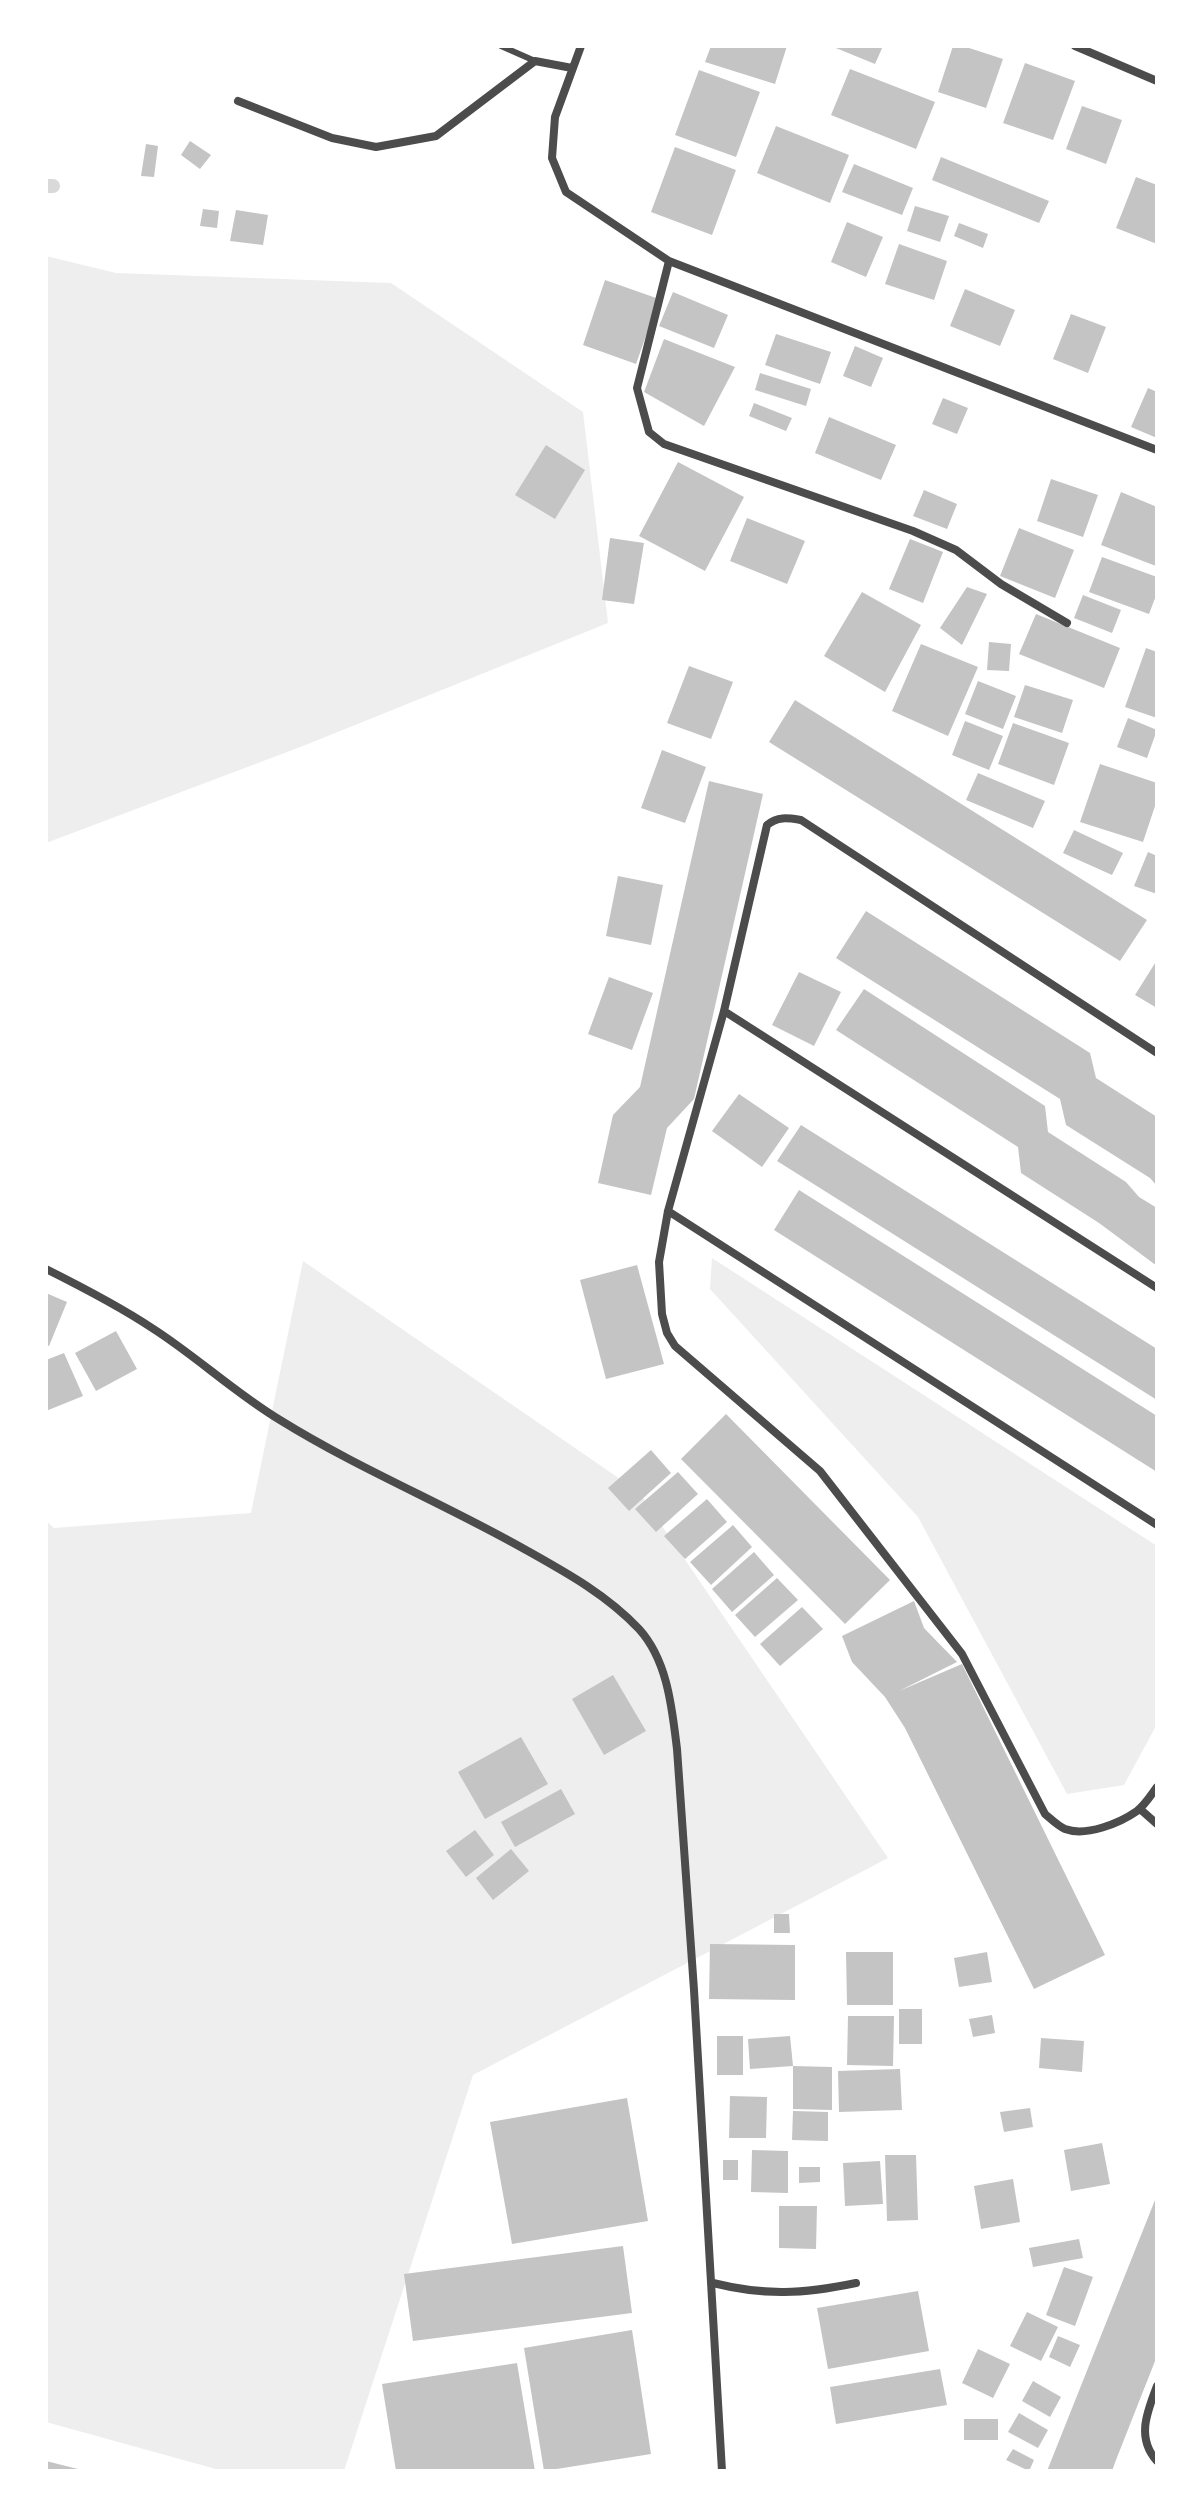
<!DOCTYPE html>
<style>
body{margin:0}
#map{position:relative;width:1203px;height:2517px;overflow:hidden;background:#fff;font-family:Figtree,sans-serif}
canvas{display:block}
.frame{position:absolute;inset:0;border:48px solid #fff;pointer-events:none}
</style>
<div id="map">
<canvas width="1203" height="2517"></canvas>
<div class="frame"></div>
</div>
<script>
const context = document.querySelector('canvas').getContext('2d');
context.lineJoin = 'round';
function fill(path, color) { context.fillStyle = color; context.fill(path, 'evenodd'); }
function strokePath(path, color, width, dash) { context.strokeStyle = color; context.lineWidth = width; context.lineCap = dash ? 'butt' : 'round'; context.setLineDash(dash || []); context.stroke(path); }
fill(new Path2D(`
 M46,256l70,17 275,10 192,129 25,211 -305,123 -257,97z
 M712,1258l445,288v178l-33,61 -57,9 -149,-277 -208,-228z
 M303,1261l336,231 249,366 -415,217 -129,396h-121l-177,-49v-901l8,7 197,-15z`), '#eee');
strokePath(new Path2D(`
 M46,186h7`), '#d9d9d9', 14);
fill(new Path2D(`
 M711,46h76l-12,38 -70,-22z
 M831,46h52l-8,18z
 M953,46h10l40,13 -17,49 -48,-16z
 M1025,63l50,18 -22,59 -50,-17z
 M850,69l85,33 -19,47 -85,-34z
 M699,70l61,22 -24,65 -61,-22z
 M1082,106l40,14 -16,44 -40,-15z
 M776,126l73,29 -19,48 -73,-30z
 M190,141l21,14 -11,14 -19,-14z
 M146,144l12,2 -4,31 -13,-1z
 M675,147l61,23 -24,65 -61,-23z
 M941,157l108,44 -10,22 -107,-43z
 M854,164l59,24 -11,27 -60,-23z
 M1136,177l21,8v59l-41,-16z
 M915,206l34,10 -9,26 -33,-11z
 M203,209l16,2 -2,17 -17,-2z
 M236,210l32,5 -5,30 -33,-4z
 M847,222l36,15 -17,40 -35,-15z
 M959,223l29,11 -5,14 -29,-12z
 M899,244l48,17 -13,39 -49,-16z
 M605,280l54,19 -23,65 -53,-19z
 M965,289l50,21 -15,36 -50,-20z
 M673,292l55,23 -14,33 -55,-22z
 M1071,314l35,13 -18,46 -35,-14z
 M776,334l55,18 -11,32 -55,-19z
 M664,339l71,28 -31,59 -60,-34z
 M855,346l28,12 -12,29 -28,-11z
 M760,373l51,16 -5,17 -51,-16z
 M1148,388l9,4v46l-26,-11z
 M943,398l25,10 -11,26 -25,-10z
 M754,403l38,15 -6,13 -37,-15z
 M829,417l67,28 -15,35 -66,-27z
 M546,445l39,25 -30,49 -40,-24z
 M678,462l66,35 -39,74 -66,-35z
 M1051,479l47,16 -15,42 -46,-16z
 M924,490l33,14 -10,25 -34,-13z
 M1121,492l36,15 -1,59 -55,-21z
 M747,518l58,23 -18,43 -57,-23z
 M1019,528l55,22 -19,48 -55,-22z
 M610,538l34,5 -10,61 -32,-4z
 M910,539l33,13 -20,51 -34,-14z
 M1102,557l55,20v16l-8,21 -60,-22z
 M967,587l20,7 -25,51 -22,-17z
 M862,592l59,33 -36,67 -61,-36z
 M1083,595l38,15 -9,23 -38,-15z
 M1036,614l84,34 -16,40 -85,-34z
 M989,642l22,2 -2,27 -22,-1z
 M921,644l57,23 -30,69 -56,-25z
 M1146,648l11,4v66l-32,-11z
 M689,666l44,16 -22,57 -44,-16z
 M978,681l38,15 -13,33 -38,-15z
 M1025,685l48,15 -11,33 -48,-16z
 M795,700l352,220 -27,41 -351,-219z
 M1128,718l29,12 -10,28 -30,-11z
 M965,721l38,15 -14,34 -37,-15z
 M1013,723l56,20 -15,42 -56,-21z
 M662,750l44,17 -21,56 -44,-15z
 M1100,764l57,19v17l-14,42 -63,-20z
 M978,773l67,28 -12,27 -67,-28z
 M709,781l54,13 -69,305 -27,29 -16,67 -53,-12 15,-68 27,-28z
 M1074,830l49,23 -11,22 -49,-22z
 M1148,852l9,4v38l-23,-8z
 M618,876l45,9 -12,60 -45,-9z
 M866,911l224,142 6,25 61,39v69l-7,-8 -84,-53 -6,-26 -224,-141z
 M1157,960v48l-22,-13z
 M799,972l42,20 -27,54 -42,-21z
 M609,977l44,16 -21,57 -44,-16z
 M864,989l181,117 3,26 78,50 13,15 18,11v58l-58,-43 -78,-50 -3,-26 -182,-117z
 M739,1094l50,34 -27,39 -50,-36z
 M801,1125l356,224v51l-380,-239z
 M799,1190l358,226v56l-383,-242z
 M637,1265l27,99 -58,15 -26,-99z
 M46,1293l21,9 -18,44 -3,-1z
 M116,1331l21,38 -41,22 -21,-38z
 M64,1353l19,43 -37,15v-51z
 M726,1414l164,166 -45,44 -164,-165z
 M651,1450l20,23 -42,38 -21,-23z
 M678,1472l20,22 -42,38 -21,-23z
 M707,1499l20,23 -42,37 -21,-23z
 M733,1525l19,22 -41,38 -21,-23z
 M754,1552l20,23 -42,37 -20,-23z
 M777,1578l21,22 -43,37 -20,-22z
 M914,1601l10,27 33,34 -58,29 63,-27 143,291 -71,34 -129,-261 -20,-31 -33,-35 -10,-26z
 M802,1607l21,22 -43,37 -20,-22z
 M613,1675l33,56 -42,24 -32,-56z
 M521,1737l27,47 -63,35 -27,-47z
 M561,1789l14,25 -60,33 -14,-25z
 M475,1830l19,25 -28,22 -20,-26z
 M511,1849l18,22 -36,29 -17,-22z
 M774,1914h15l1,19h-16z
 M710,1944l85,1v55l-86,-1z
 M846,1952h47v53h-46z
 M987,1952l5,30 -33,5 -5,-29z
 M899,2009h23v35h-23z
 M992,2015l3,18 -22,4 -4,-18z
 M848,2016h46l-1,50 -46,-1z
 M717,2036h26v39h-26z
 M790,2036l3,30 -43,3 -2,-30z
 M1041,2038l43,3 -2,31 -43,-4z
 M793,2066l39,1v43l-39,-1z
 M900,2069l2,41 -63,2 -1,-41z
 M730,2096l37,1 -1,41h-37z
 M627,2098l21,123 -136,23 -22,-122z
 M1030,2108l3,19 -29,5 -4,-20z
 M793,2111l35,1v29l-36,-1z
 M1102,2143l8,41 -39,7 -7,-41z
 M752,2150l36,1v42l-37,-1z
 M885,2155h31l2,65 -31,1z
 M723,2160h15v20h-15z
 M880,2161l3,43 -38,2 -2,-43z
 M799,2167h21v15l-21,1z
 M1013,2179l7,43 -39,7 -7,-43z
 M1157,2195v161l-41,104 -4,11h-65z
 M779,2206h38l-1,43 -37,-1z
 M1079,2239l4,19 -50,9 -4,-19z
 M623,2246l9,67 -219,28 -9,-67z
 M1064,2267l29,10 -18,49 -29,-11z
 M918,2291l11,60 -101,18 -11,-61z
 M1027,2312l31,15 -17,34 -31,-15z
 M632,2330l19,124 -107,17 -20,-123z
 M1058,2336l22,9 -10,22 -21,-10z
 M978,2349l32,15 -17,34 -31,-15z
 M517,2363l18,108h-139l-14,-87z
 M940,2369l7,36 -111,19 -6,-37z
 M1033,2381l28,16 -11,20 -28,-16z
 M1019,2413l29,17 -10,18 -30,-16z
 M964,2419h34v21h-34z
 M1013,2449l21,11 -5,11 -23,-11z
 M46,2461l36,9v1h-36z`), '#c4c4c4');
strokePath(new Path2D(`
 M501,46l34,15`), '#4c4c4c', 6);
strokePath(new Path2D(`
 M581,46l-26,71 -3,41 14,34 103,69 488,189
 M1075,46l82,35
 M238,101l94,37 44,9 60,-11 99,-75 37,7
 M669,261l-32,127 12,44 15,12 249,87 43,19 45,34 66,39
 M724,1011l433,277
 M1157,1053l-356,-233c-13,-2 -23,-4 -34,5l-43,186 -56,200 -9,51 3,52 5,19 8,13 145,125 142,183 83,160c6,5 13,12 20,15 21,8 55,-6 72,-18 8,-6 14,-16 20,-24
 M668,1211l489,314
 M46,1269c36,18 73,37 106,59 44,28 83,65 128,92 79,49 165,84 246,130 41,23 81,45 113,79 29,32 33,80 38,120l17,241 28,481
 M1140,1809l17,15
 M713,2283c52,13 90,11 143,0
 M1157,2386c-10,26 -21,52 0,75`), '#4c4c4c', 8);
</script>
